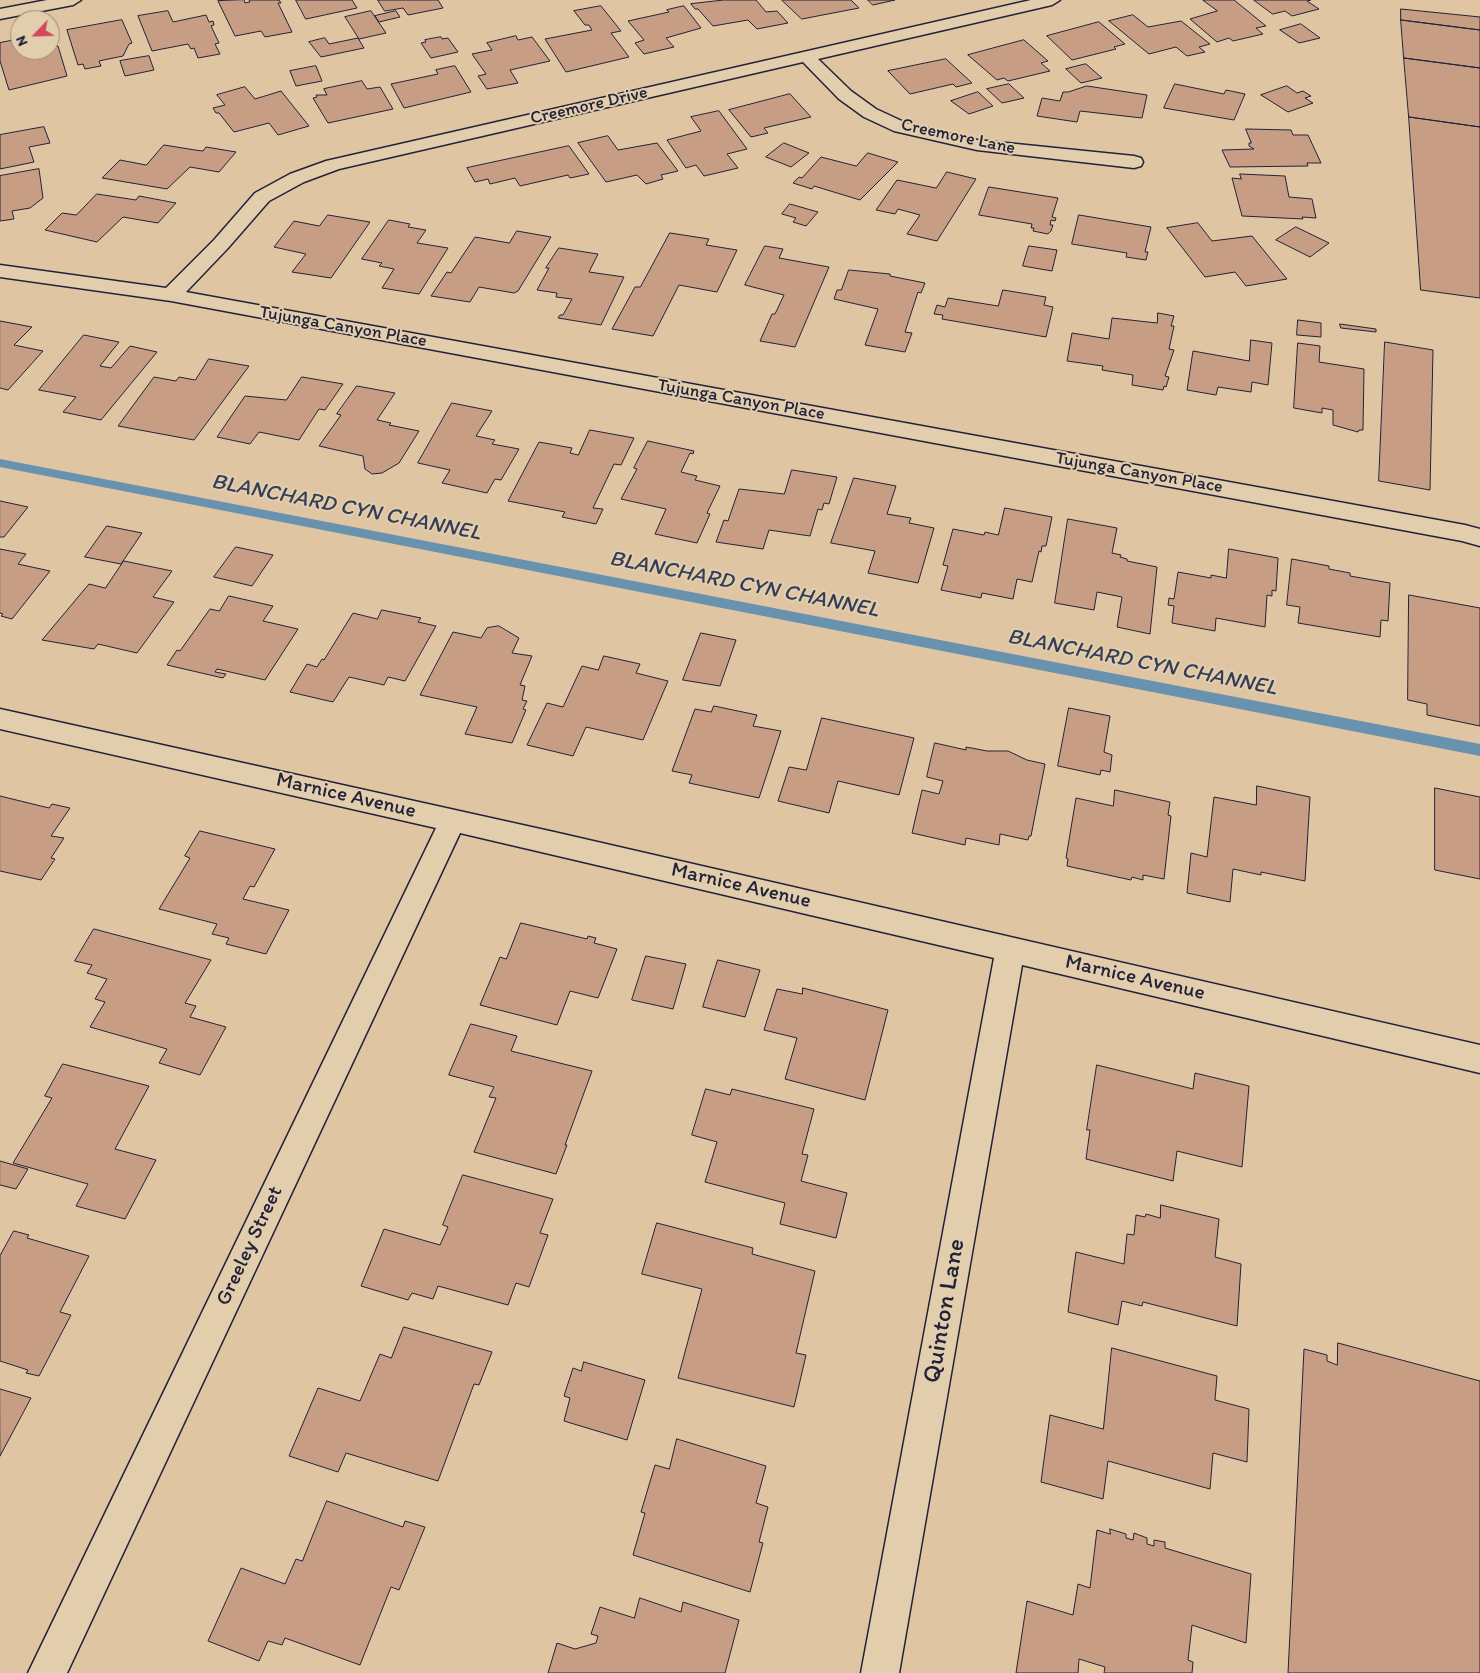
<!DOCTYPE html>
<style>
body{margin:0}
#map{position:relative;width:1480px;height:1673px;overflow:hidden;background:#e0c5a3;font-family:Itim,sans-serif}
canvas{display:block}
.north{position:absolute;left:10px;top:10px;width:50px;height:50px;box-sizing:border-box;background:#e2ceac;border:1px solid #95897f;border-radius:50%;rotate:246deg;font-size:14px;font-weight:700;line-height:20px;text-align:center;color:#22223b}
.north::after{content:'';display:block;margin:auto;width:18px;height:22px;background:#d1495b;clip-path:polygon(50% 0,100% 100%,50% 72%,0 100%)}
</style>
<div id="map">
<canvas width="1480" height="1673"></canvas>
<div class="north">N</div>
</div>
<script>
const context = document.querySelector('canvas').getContext('2d');
context.lineJoin = 'round';
function fill(path, color) { context.fillStyle = color; context.fill(path, 'evenodd'); }
function strokePath(path, color, width, dash) { context.strokeStyle = color; context.lineWidth = width; context.lineCap = dash ? 'butt' : 'round'; context.setLineDash(dash || []); context.stroke(path); }
function write(font, color, halo, rows, align = 'center') {
  context.font = font + ' Itim,sans-serif'; context.lineWidth = 4; context.setLineDash([]); context.textBaseline = 'middle'; context.strokeStyle = halo; context.fillStyle = color; for (const [text, x, y, turn = 0] of rows) {
    context.save(); context.translate(x, y); context.rotate((+turn || 0) * Math.PI / 180); context.textAlign = isNaN(turn) ? turn : align; if (halo) context.strokeText(text, 0, 0); context.fillText(text, 0, 0); context.restore();
  }
}
fill(new Path2D(`
 M0,459l1480,285v12l-1480,-289z`), '#6992ae');
const building = new Path2D(`
 M244,0l1,3 5,-1 -1,-2h30l2,3h-3l14,29 -27,5 -4,-6 -26,5 -17,-35z
 M296,0h56l5,8 -51,11z
 M378,0h60l5,8 -35,7 -5,-7 -18,3z
 M724,0h32l10,12 11,-1 11,12 -31,6 -9,-9 -35,6 -15,-17h-3l-4,-5z
 M782,0h69l8,8 -57,11z
 M868,0h27l-22,5z
 M1203,0h31l32,26 -10,2 7,6 -30,7 -4,-3 -12,4 -27,-23 27,-8z
 M1254,0h57l-4,1 12,8 -27,7 -7,-5 -12,3z
 M601,6l20,25 -10,2 18,24 -63,15 -21,-33 47,-9 -3,-5h-4l-11,-14z
 M684,6l17,22 -35,10 8,9 -30,7 -9,-11 9,-3 -16,-19 41,-9 -2,-2z
 M1401,9l79,8v13l-79,-10z
 M168,11l5,11 33,-7 3,7 4,-1 1,4 -3,1 8,17 -4,1 5,10 -22,4 -4,-10 -3,1 -3,-5 -36,7 -14,-35z
 M371,11l15,22 -27,6 -14,-22z
 M396,11l4,6 -21,5 -4,-6z
 M1133,15l15,12 33,-6 29,23 -11,3 6,5 -18,4 -11,-9 -27,7 -40,-33z
 M122,20l10,23 -3,1 -6,12 -24,5 2,5 -16,3 -2,-5 -5,1 -11,-35z
 M1401,20l79,10v38l-76,-10z
 M1099,22l26,22 -11,3 2,2 -44,11 -25,-24z
 M1301,24l19,14 -21,5 -19,-13z
 M516,36l2,4 14,-3 18,24 -40,9 8,13 -31,6 -9,-13 8,-2 -14,-20 20,-4 -5,-7z
 M441,37l1,2 6,-1 10,14 -27,6 -10,-15 5,-1 -1,-2z
 M325,38l4,6 29,-6 6,10 -43,9 -12,-15z
 M20,39v11h30v-3l8,-1 9,30 -58,14 -9,-29v-18z
 M1024,40l24,21 -7,2 9,8 -42,10 -4,-3 -7,2 -29,-25z
 M149,56l5,14 -29,6 -5,-15z
 M1404,58l76,10v59l-71,-10z
 M946,59l26,24 -16,4 -3,-3 -43,10 -22,-23z
 M1086,64l16,14 -21,5 -15,-14z
 M316,66l6,15 -26,5 -6,-15z
 M455,66l16,26 -67,16 -13,-24 47,-10 -2,-4z
 M362,81l5,8 13,-2 13,22 -65,14 -15,-25 4,-1 -1,-2h11l-3,-6z
 M1009,84l15,14 -22,5 -15,-14z
 M1175,84l49,10 2,-4 19,4 -11,26 -70,-12z
 M1087,86l60,9 -5,23 -62,-7 -3,11 -40,-6 5,-18 18,3 3,-9h5z
 M1287,86l10,7 6,-2 8,5 -6,2 8,5 -25,9 -27,-17z
 M245,87l10,12 26,-8 28,35 -31,9 -9,-12 -35,9 -15,-19h-3l-3,-5 12,-3 -8,-10z
 M978,92l15,14 -24,8 -18,-13z
 M790,94l21,23 -47,11 4,5 -17,4 -22,-27z
 M719,111l28,38 -20,5 11,14 -34,8 -8,-11 -10,3 -19,-28 34,-9 -10,-14z
 M1409,117l71,10v171l-59,-8z
 M44,127l6,16 -21,4 5,15 -34,7v-34z
 M1246,129l45,1 2,5h15l13,28h-14l1,3 -78,1 -8,-17 32,-1 -5,-3v-3h2z
 M608,136l10,14 39,-7 21,28 -17,4 2,4 -17,5 -9,-9 -31,7 -28,-39z
 M784,143l25,10 -18,14 -25,-10z
 M164,145l31,5 8,1 3,-4 30,5 -17,20 -29,-5 -23,22 -65,-11 18,-18 26,5z
 M569,146l20,28 -19,4 -2,-3 -48,11 -5,-8 -25,6 -2,-5 -13,3 -8,-14z
 M868,153l30,9 -38,38 -46,-14 -2,3 -19,-6 6,-6 3,1 19,-21 35,9z
 M39,169l4,29 -13,10 -18,3 2,8 -14,2v-45z
 M947,172l29,7 -39,62 -30,-7 13,-19 -22,-6 -3,5 -19,-4 21,-30 39,8z
 M1240,174l45,2 4,21 23,2 4,19 -14,-1 1,2 -61,-3 -10,-38 9,1z
 M989,187l69,11 -6,19 4,1 -1,3 -4,-1 -1,5h3l-2,6 -3,3 -15,-3 1,-3h-3l1,-4 -53,-9z
 M97,194l39,6 3,-4 37,7 -18,20 -35,-6 -26,25 -52,-12 17,-17 14,2z
 M790,204l28,8 -12,14 -13,-4 3,-4 -14,-4z
 M328,215l42,7 -39,56 -39,-6 14,-18 -32,-7 20,-26 25,5z
 M1079,215l72,12 -6,25h3l-2,8 -20,-3 1,-4 -55,-9z
 M389,220l21,4 -2,3 18,3 -9,13 31,5 -29,46 -37,-6 12,-19 -15,-3 3,-3 -20,-4z
 M1198,223l14,18 40,-5 35,43 -41,7 -11,-14 -30,5 -38,-49z
 M1296,227l33,16 -19,14 -34,-17z
 M517,231l34,6 -33,54 -4,2 -35,-6 -9,15 -39,-6 16,-24 4,1 24,-36 34,6z
 M670,233l39,6 -3,6 31,5 -20,42 -38,-7 -26,51 -41,-7 23,-42h5z
 M765,246l18,3 -4,9 50,9 -34,80 -35,-6 12,-27h3l9,-19 -39,-10z
 M1029,246l28,4 -5,21 -29,-5z
 M559,248l39,6 -9,18 35,5 -23,48 -43,-7 2,-3h3l9,-16 -16,-2 1,-4 -20,-3 12,-22h-3z
 M849,270l41,4v2l35,7 -4,10 -3,-1 -13,40 7,1 -7,19 -40,-7 13,-36 -44,-10 3,-9h4z
 M1003,290l43,7 -2,8 9,2 -7,30 -104,-18 1,-4 -9,-1 3,-9 8,2 3,-9 50,8z
 M1158,313l16,3 -3,10h3l-5,23 5,1 -9,26 4,1 -3,10 -2,-1 -1,4 -31,-5 1,-10 -31,-5 1,-4 -36,-5 5,-28 37,6 3,-21 45,5z
 M1298,320l23,3v14l-24,-2z
 M0,321l32,6 -18,18 29,6 -35,39 -8,-2z
 M1340,324l36,5v3l-35,-4z
 M84,335l35,7 -19,24 11,2 19,-22 27,6 -56,68 -38,-8 13,-15 -37,-7z
 M1251,340l21,3 -4,42 -16,-3 -1,10 -33,-5 -2,8 -29,-5 6,-39 56,10z
 M1385,342l48,8 -3,140 -51,-9z
 M1298,343l22,3 -1,16 45,7 -1,61h-4l-1,2 -25,-7v-15l-11,-2v5l-28,-5z
 M209,359l40,7 -55,74 -76,-14 36,-49 22,4 3,-4 16,3z
 M302,377l41,7 -18,26 -6,-1 -20,31 -40,-8 -9,12 -33,-7 28,-41 41,4z
 M357,386l38,7 -18,27 14,3 -2,2 30,6 -20,32 -17,10 -10,1 -7,-5 -2,-13 -44,-10 22,-31 -4,-1z
 M452,403l40,8 -16,25 19,4 -3,4 27,5 -18,31 -6,-1 -8,14 -45,-10 8,-13 -32,-7z
 M590,430l44,8 -13,27 -7,-1 -21,44 10,1 -7,15 -34,-7 3,-5 -57,-11 31,-59 33,6 -2,5 8,2z
 M648,441l46,10 -1,3 -3,-1 -9,19 16,4 -2,4 25,6 -13,27 3,1 -13,29 -42,-9 11,-25 -45,-10 16,-30 -3,-1z
 M792,470l45,7 -8,27 -5,-1 -2,7 -4,-1 -8,27 -41,-6 -6,19 -47,-7 8,-22 4,1 11,-32 45,5z
 M854,478l42,8 -9,28 24,4 -2,5 25,5 -16,55 -50,-10 7,-22 -44,-8z
 M0,501l28,6 -24,30h-4z
 M1005,508l47,9 -6,29h-4l-1,6 -2,-1 -7,31 -15,-3 -4,20 -31,-6 -1,5 -40,-8 7,-24 -5,-1 10,-36 31,6 1,-3 13,3z
 M1068,519l49,9 -5,25 9,2 -1,2 7,2v2l30,6 -7,67 -33,-7 5,-30 -25,-5 -3,18 -39,-7z
 M107,526l35,7 -21,31 -36,-7z
 M236,547l37,8 -21,31 -38,-9z
 M0,549l26,5 -8,10 32,7 -38,48 -11,-3 2,-2 -3,-1z
 M1229,549l49,9 -2,33 -4,-1v6l-5,-1 -2,32 -49,-9 -1,13 -43,-8 2,-17 -6,-1 1,-7 5,1 4,-27 33,6v-3l15,3z
 M1292,559l37,7v3l21,4v3l40,7 -2,38 -7,-1 -1,17 -82,-14 2,-16 -13,-2z
 M124,561l48,10 -19,26 21,5 -37,51 -39,-9 -4,5 -52,-9 47,-56 16,4z
 M1409,595l71,13v118l-53,-11v-11l-19,-4z
 M229,596l44,10 -10,15 35,8 -33,51 -48,-11 -2,3 11,2 -3,4 -56,-13 10,-15 3,1 30,-42 9,2z
 M382,610l39,8 -3,4 18,4 -31,55 -17,-4 -4,8 -35,-8 -16,25 -43,-10 17,-28 10,3 5,-8 2,1 29,-47 24,6z
 M499,626l20,12 -7,15 20,3 -12,29 5,1 -3,14 5,1 -4,8 3,1 -14,33 -47,-9 12,-27 -57,-12 33,-63 28,6 6,-10z
 M701,633l35,7 -16,46 -37,-6z
 M604,656l36,8 -4,9 32,8 -25,59 -57,-13 -13,29 -46,-11 20,-42 16,4 19,-41 16,4z
 M714,706l43,9 -4,11 28,5 -22,67 -70,-15 3,-8 -20,-4 23,-62 16,3z
 M1069,708l41,8 -6,36 8,3 -2,17 -9,-2 -1,5 -42,-9z
 M822,718l92,20 -15,57 -61,-14 -9,32 -51,-12 11,-34 17,3z
 M935,743l31,7v-3l21,4h21l19,9 18,4 -14,72h-2l-1,4 -28,-6 -1,11 -33,-7 -1,7 -53,-12 10,-43 17,4 4,-13 -16,-4z
 M1257,786l53,11 -5,84 -44,-9v3l-28,-6 -3,33 -43,-9 4,-40 16,4 7,-60 42,8z
 M1435,788l45,9v82l-45,-9z
 M1115,790l55,12 -2,13 3,1 -7,63 -21,-4v5l-11,-3 -1,3 -64,-14 1,-7 -2,-1 10,-60 37,8z
 M0,796l49,12 3,-4 18,4 -19,28 13,2 -13,20 4,1 -14,21 -41,-9z
 M200,831l75,18 -21,38 -4,-1 -7,13 46,11 -23,44 -40,-10 3,-6 -17,-4 5,-10 -58,-15 31,-51 -5,-2z
 M521,923l66,16 1,-3 8,2 -2,5 23,6 -19,49 -28,-7 -13,34 -77,-20 20,-48 6,2z
 M94,929l117,31 -26,43 11,3 -6,11 36,10 -26,48 -41,-12 8,-14 -77,-22 15,-25 -10,-3 12,-20 -20,-6 5,-8 -17,-4z
 M646,956l40,8 -13,45 -41,-9z
 M718,960l42,10 -15,47 -42,-10z
 M803,988l85,22 -23,90 -80,-21 12,-41 -33,-8 13,-41 25,5z
 M471,1024l46,12 -6,15 81,20 -27,74h2l-11,29 -82,-22 22,-54 -7,-1 5,-10 -45,-12z
 M63,1064l86,22 -34,63 41,11 -31,59 -49,-13 12,-22 -75,-21 39,-65 -7,-2z
 M1097,1065l96,24 2,-16 54,13 -7,81 -65,-16 -4,30 -87,-22 4,-29h-3z
 M706,1089l24,6 2,-6 82,20 -12,45 6,1 -7,26 46,12 -11,45 -56,-14 5,-21 -80,-21 12,-40 -25,-7z
 M0,1161l28,8 -12,20 -16,-4z
 M463,1175l90,24 -13,34 8,2 -19,52 -13,-4 -8,22 -70,-19 -5,13 -21,-6 -4,7 -47,-14 23,-57 56,16 8,-18 -5,-2z
 M1161,1205l58,14 -4,38 26,7 -4,62 -94,-24 -1,4 -20,-5 -4,24 -50,-13 8,-60 48,12 3,-30 7,1 2,-20 9,2 1,-3 14,4z
 M657,1223l96,25 -1,6 63,17 -19,82 10,2 -12,52 -116,-29 24,-89 -60,-15z
 M14,1231l15,4 -2,3 62,18 -29,56 11,3 -32,61 -13,-3 2,-3 -28,-9v-105z
 M404,1327l88,25 -13,33 -5,-1 -36,97 -92,-28 -8,19 -49,-16 29,-68 42,13 20,-47 11,4z
 M1338,1343l142,38v292h-192l16,-324 23,6v6l10,4z
 M1112,1348l105,28 -2,24 34,9 -2,53 -34,-9 -3,36 -102,-28 -5,38 -62,-17 9,-67 53,14z
 M584,1362l61,18 -18,60 -63,-19 6,-23 -6,-2 9,-28 8,3z
 M0,1389l31,9 -31,58z
 M677,1439l89,27 -10,37 12,4 -9,35 4,1 -13,49 -117,-37 12,-42 -4,-1 14,-47 14,4z
 M327,1501l76,26 2,-6 20,6 -26,63 -8,-3 -31,78 -75,-27 -3,7 -14,-4 -9,20 -51,-20 33,-73 44,16 11,-25 6,2z
 M1110,1529l16,5v4l7,2 1,-7 13,5v6l7,2v-6l11,2v6l86,26 -5,69 -54,-18 -4,35 5,2 -1,11h-88l1,-6 -26,-8 -1,14h-62l11,-72 46,14 5,-31 12,4 7,-58 13,4z
 M640,1598l41,14 2,-10 56,18 -14,53h-177l9,-30 18,6 21,-6 2,-7 -7,-2 9,-27 34,11z`);
fill(building, '#c79e84');
strokePath(building, '#22223b', 1);
const street = new Path2D(`
 M47,0h34l-8,5 -73,14v-10z
 M1031,0h29l-8,5 -234,54 33,32 25,18 30,14 71,17 157,16 7,2 2,4 -2,4 -7,2 -157,-18 -83,-19 -30,-14 -25,-18 -36,-37 -464,107 -35,13 -35,19 -41,47 -42,44 1279,233 15,4v17l-18,-5 -1291,-240 -171,-24v-12l166,23 48,-48 41,-47 35,-19 36,-13z
 M0,709l554,123 926,213v28l-458,-108 -123,708h-38l133,-715 -534,-125 -393,840h-39l408,-845 -436,-99z`);
strokePath(street, '#22223b', 3);
fill(street, '#e2ceac');
write('18px', '#22223b', '#e2ceac', [
 ["Creemore Drive",589,106,-13],
 ["Creemore Lane",958,137,12],
 ["Tujunga Canyon Place",343,327,10],
 ["Tujunga Canyon Place",741,400,10],
 ["Tujunga Canyon Place",1139,473,10]
]);
write('21px', '#22223b', '#e2ceac', [
 ["Marnice Avenue",346,796,13],
 ["Marnice Avenue",741,886,13],
 ["Marnice Avenue",1135,978,13],
 ["Greeley Street",250,1246,-65]
]);
write('italic 22px', '#343e58', '#e2ceac', [
 ["BLANCHARD CYN CHANNEL",346,508,11],
 ["BLANCHARD CYN CHANNEL",744,585,11],
 ["BLANCHARD CYN CHANNEL",1142,663,11]
]);
write('25px', '#22223b', '#e2ceac', [
 ["Quinton Lane",945,1311,-80]
]);
</script>
